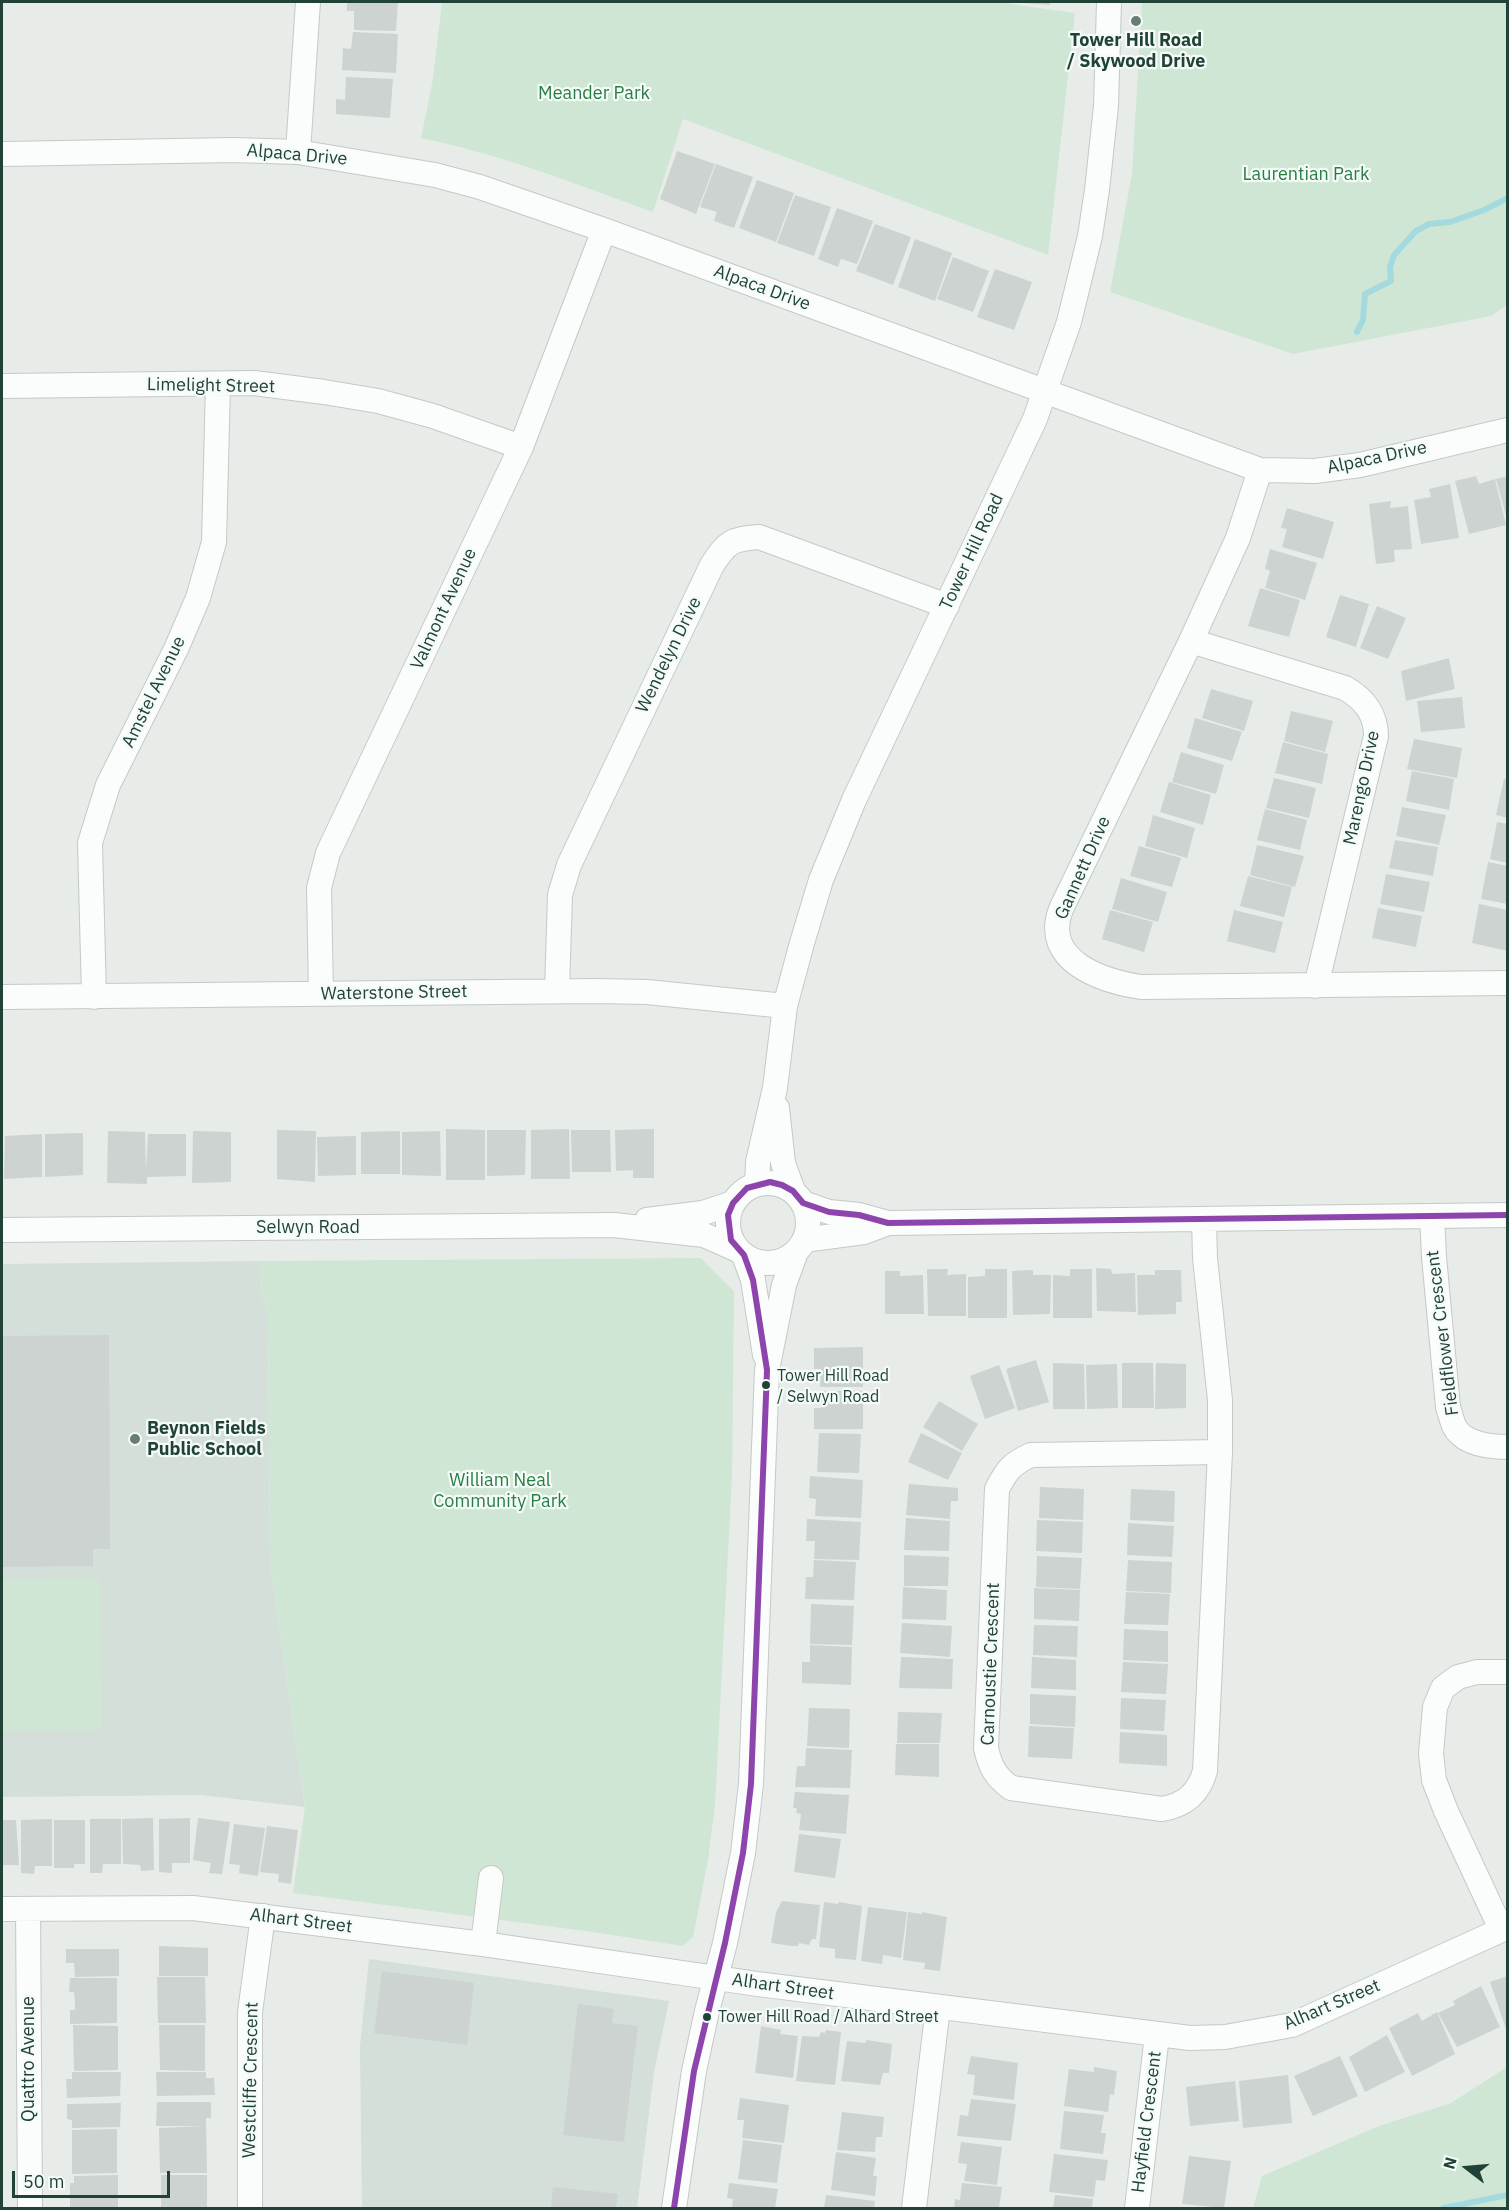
<!DOCTYPE html>
<style>
body{margin:0}
#map{position:relative;width:1509px;height:2210px;overflow:hidden;background:#e7ece9;font-family:"IBM Plex Sans",sans-serif}
canvas{display:block}
.frame{position:absolute;inset:0;border:3px solid #214337;pointer-events:none}
.north{position:absolute;left:1437px;top:2138px;width:60px;height:60px;-webkit-text-stroke:4px #f5fbf8;paint-order:stroke;rotate:286deg;font-size:16px;font-weight:700;line-height:24px;text-align:center;color:#214337}
.north::after{content:'';display:block;margin:auto;width:21px;height:27px;background:#214337;clip-path:polygon(50% 0,100% 100%,50% 72%,0 100%)}
.scale{position:absolute;left:12px;top:2171px;width:158px;height:27px;box-sizing:border-box;border:3px solid #214337;border-top:0;padding-left:8px;font-size:18px;line-height:21px;white-space:nowrap;color:#214337;-webkit-text-stroke:4px #f5fbf8;paint-order:stroke}
</style>
<div id="map">
<canvas width="1509" height="2210"></canvas>
<div class="frame"></div>
<div class="north">N</div>
<div class="scale">50 m</div>
</div>
<script>
const context = document.querySelector('canvas').getContext('2d');
context.lineJoin = 'round';
function fill(path, color) { context.fillStyle = color; context.fill(path, 'evenodd'); }
function strokePath(path, color, width, dash) { context.strokeStyle = color; context.lineWidth = width; context.lineCap = dash ? 'butt' : 'round'; context.setLineDash(dash || []); context.stroke(path); }
function write(font, color, halo, rows, align = 'center') {
  context.font = font + ' "IBM Plex Sans",sans-serif'; context.lineWidth = 4.5; context.setLineDash([]); context.textBaseline = 'middle'; context.strokeStyle = halo; context.fillStyle = color; for (const [text, x, y, turn = 0] of rows) {
    context.save(); context.translate(x, y); context.rotate((+turn || 0) * Math.PI / 180); context.textAlign = isNaN(turn) ? turn : align; if (halo) context.strokeText(text, 0, 0); context.fillText(text, 0, 0); context.restore();
  }
}
fill(new Path2D(`
 M262,1261l-1,36 4,6 3,12 2,247 35,245 -104,-12 -199,2v-533z
 M369,1959l300,42 -15,71 -17,136h-275l-2,-162z`), '#d4dfd9');
fill(new Path2D(`
 M442,2h554l79,11 -27,242 -365,-136 -30,93c-77,-28 -153,-58 -232,-74l12,-59z
 M1229,2h278v303l-16,11 -198,38 -183,-62 22,-118 10,-171z
 M701,1258l33,33 -2,184 -17,330 -7,55 -15,77 -10,9 -90,-14 -300,-39 12,-87 -35,-244 -2,-247 -3,-12 -4,-6 1,-36z
 M100,1578l2,152 -100,1v-151z
 M1507,2067v141h-254l9,-32 117,-50 72,-23z`), '#cfe6d4');
strokePath(new Path2D(`
 M1357,332l6,-12 2,-26 26,-13 -1,-14 4,-12 22,-24 13,-7 21,-2 34,-12 24,-12
 M1444,2208l64,-13`), '#a4dade', 6);
fill(new Path2D(`
 M347,2h51l-2,29 -42,-1v-19h-7z
 M1023,2h27v3l-27,-2z
 M353,32l45,2 -2,39 -54,-3 1,-22 8,1z
 M346,77l47,2 -3,39 -54,-4v-15l9,1z
 M677,151l38,13 -19,50 -36,-15z
 M716,164l37,13 -19,51 -20,-7 3,-9 -17,-5z
 M757,180l37,13 -18,49 -37,-14z
 M795,195l36,12 -17,49 -37,-13z
 M837,208l36,13 -16,43 -16,-5 -3,8 -20,-8z
 M875,224l36,13 -18,48 -37,-14z
 M915,239l37,14 -17,48 -37,-14z
 M953,257l36,14 -16,41 -36,-13z
 M995,269l37,13 -18,48 -37,-13z
 M1476,476l3,8 16,-5 11,46 -37,9 -14,-53z
 M1508,476v43h-1l-11,-40z
 M1450,484l9,54 -38,6 -7,-44 17,-3 -2,-8z
 M1391,501l-1,7 18,-2 4,43 -18,1 1,12 -19,2 -7,-60z
 M1287,508l47,14 -11,37 -41,-12 5,-18 -6,-1z
 M1270,549l47,14 -12,37 -40,-12 5,-17 -5,-2z
 M1260,588l40,12 -11,37 -41,-11z
 M1340,595l29,9 -13,43 -30,-10z
 M1377,606l29,12 -18,41 -28,-11z
 M1449,658l6,31 -49,12 -5,-30z
 M1211,689l42,12 -9,30 -42,-13z
 M1462,697l3,31 -44,4 -4,-31z
 M1291,711l42,10 -8,31 -41,-11z
 M1195,718l47,14 -10,29 -45,-13z
 M1414,739l48,9 -5,30 -50,-9z
 M1283,742l45,12 -6,30 -47,-11z
 M1181,752l43,13 -8,29 -44,-12z
 M1412,771l42,8 -5,31 -43,-9z
 M1274,778l42,10 -7,30 -43,-10z
 M1504,779l4,1v38l-12,-3z
 M1169,782l42,13 -8,30 -43,-13z
 M1402,807l44,8 -7,30 -43,-9z
 M1265,809l42,11 -7,30 -43,-10z
 M1153,815l42,13 -8,30 -42,-12z
 M1497,822l11,2v39l-18,-4z
 M1395,840l43,7 -5,29 -44,-8z
 M1257,845l47,11 -9,31 -45,-12z
 M1139,846l42,12 -9,29 -42,-11z
 M1488,862l20,4v38l-27,-5z
 M1386,874l44,8 -6,30 -44,-8z
 M1248,876l44,11 -8,30 -44,-11z
 M1121,878l46,14 -9,30 -46,-13z
 M1479,904l29,6v41l-36,-8z
 M1378,908l44,8 -6,31 -44,-9z
 M1110,910l43,12 -9,30 -42,-13z
 M1234,910l49,12 -8,31 -48,-12z
 M446,1129l39,1v50h-39z
 M569,1129l1,50h-39v-49z
 M654,1129v49h-21v-8l-17,1 -1,-41z
 M277,1130l39,1 -1,51 -38,-3z
 M487,1130h39l-1,45 -38,1z
 M571,1130h39l1,42h-39z
 M108,1131l37,1 1,39 2,-37h38v42l-39,1v7l-40,-1z
 M193,1131l38,1v50l-39,1z
 M400,1131v43h-39v-42z
 M440,1131l1,45 -39,-1v-43z
 M83,1133v42l-38,2v-43z
 M42,1134v43l-38,2 1,-43z
 M356,1136v39l-38,1 -1,-39z
 M1096,1268l15,1 1,5 23,-1 1,39 -39,-1z
 M927,1269h21l-1,6 19,-1v42h-38z
 M985,1269h22v49h-39v-41l17,-1z
 M1070,1269h22v49h-39v-43l17,1z
 M1033,1270v5h18l-1,39 -37,1 -1,-44z
 M1155,1270h26l1,32h-6v12l-38,1 -1,-40h18z
 M885,1271h15v5l23,-1 1,39h-39z
 M109,1335l1,214h-17v17l-91,1v-231z
 M863,1347v40h-43l1,-18h-7v-21z
 M1036,1360l13,42 -31,9 -12,-42z
 M1053,1363l31,1 1,45h-32z
 M1122,1363h31l1,45h-32z
 M1156,1363l30,1v44l-31,1z
 M1117,1364l1,44 -31,1 -1,-44z
 M999,1365l16,43 -30,11 -15,-43z
 M821,1391h42v38h-49v-21h7z
 M939,1401l39,23 -16,27 -39,-24z
 M819,1433l42,1 -2,39 -42,-1z
 M921,1433l41,20 -14,27 -40,-18z
 M810,1476l53,4 -2,38 -46,-2 1,-17 -7,-1z
 M909,1484l49,4v13h-7l-1,18 -44,-4z
 M1040,1487l44,2 -1,31 -44,-2z
 M1131,1489l44,2 -1,31 -44,-2z
 M906,1518l44,3 -1,30 -45,-1z
 M807,1519l54,3 -2,38 -45,-1 1,-18h-9z
 M1037,1520l46,2 -1,31 -46,-2z
 M1128,1523l46,3 -2,31 -45,-2z
 M904,1555l45,2 -1,29h-44z
 M1037,1556l45,2 -2,31 -44,-2z
 M814,1560l42,2 -2,38 -49,-1 1,-22h7z
 M1128,1560l44,2 -1,31 -45,-2z
 M903,1587l44,3 -1,30 -44,-1z
 M1034,1588l46,2 -1,31 -45,-2z
 M1126,1592l44,2 -2,31 -44,-1z
 M811,1604l43,2 -2,39 -42,-1z
 M902,1623l50,3 -2,31 -50,-4z
 M1034,1625l44,1 -1,31 -44,-2z
 M1124,1629l44,2v31l-45,-2z
 M810,1645l42,2 -1,38 -49,-2v-21h8z
 M901,1657l52,2 -1,30 -53,-1z
 M1032,1657l44,3v30l-45,-2z
 M1123,1662l45,2 -2,30 -45,-2z
 M1030,1694l46,2 -1,31 -45,-3z
 M1121,1698l45,2 -2,31 -44,-2z
 M809,1708l41,1 -1,39 -42,-2z
 M898,1712l44,1 -2,30h-43z
 M1029,1726l45,2 -2,31 -44,-2z
 M1120,1732l47,3v31l-48,-3z
 M896,1744h43v33l-44,-2z
 M806,1748l46,2 -2,38 -55,-1 2,-21h8z
 M795,1792l54,3 -3,39 -47,-4 2,-16 -5,-1 1,-5h-4z
 M153,1818l1,52 -13,1 -1,-6 -17,-1 -1,-45z
 M190,1818v45h-18v10l-13,-1v-53z
 M198,1818l32,4 -8,52 -13,-1 2,-10 -18,-3z
 M52,1819v47h-17l-1,8 -13,-1v-53z
 M90,1819h31v45h-18l-1,9h-12z
 M2,1820h14l3,45h-17z
 M54,1820h31v44h-11v4h-20z
 M234,1824l31,4 -7,48 -19,-3 1,-8 -11,-1z
 M267,1826l31,4 -7,54 -13,-2 1,-8 -19,-2z
 M799,1834l42,5 -6,39 -41,-6z
 M782,1901l38,4 -4,34h-4l-3,6 -10,-2 -1,3h-6l-21,-3 5,-31z
 M824,1902l14,2 1,-2 23,4 -6,54 -21,-2v-9l-16,-2z
 M868,1907l39,5 -6,46 -18,-3 -1,9 -21,-3z
 M908,1912l14,2v-2l25,5 -7,54 -16,-2 1,-6 -22,-3z
 M159,1946l49,2v28h-49z
 M66,1949h53v27l-44,1 -1,-14h-8z
 M382,1971l92,12 -7,62 -93,-12z
 M1508,1976v56h-1l-17,-50z
 M157,1977h48l1,46h-48z
 M70,1978h47v45l-47,1v-14h5v-8l-1,-10h-5z
 M1481,1986l19,41 -43,20 -19,-34 17,-8 -2,-4z
 M578,2004l36,5 -2,14 26,3 -14,116 -61,-7z
 M1437,2012l18,42 -43,22 -23,-48 29,-15 4,8z
 M73,2025l45,1v44l-44,1z
 M159,2025h46v46l-45,-1z
 M761,2026l20,4 -1,4 18,2 -5,42 -38,-5z
 M826,2030l15,2 -6,53 -39,-4 6,-45 17,1 2,-5 4,1z
 M1387,2035l18,37 -40,20 -16,-35z
 M867,2040l25,4 -3,29h-6l-3,12 -39,-4 6,-40 18,2z
 M971,2056l47,7 -4,37 -41,-5 2,-20 -8,-1z
 M1340,2056l18,40 -45,20 -19,-40z
 M1094,2067l23,4 -3,24 -4,-1 -2,18 -44,-6 5,-37 25,3z
 M72,2072h49l-1,24 -53,2 -1,-19h6z
 M156,2072h50v6h8l1,17 -58,1z
 M1288,2075l4,48 -49,5 -4,-47z
 M1235,2081l4,40 -49,5 -4,-39z
 M740,2098l49,7 -5,38 -42,-5 2,-18h-7z
 M971,2099l45,5 -5,37 -54,-5 3,-21 8,1z
 M157,2102h54v16h-5l1,55h-47l-1,-45 44,-2h-47z
 M121,2103l-1,24 -48,1v-8l-5,-1v-15z
 M1064,2111l40,4 -3,18h5l-3,21 -43,-5z
 M842,2112l42,5 -2,20h-6l-1,15 -38,-2z
 M117,2129v44l-45,1v-44z
 M743,2140l39,5 -5,38 -39,-4z
 M961,2142l41,5 -5,38 -33,-4 3,-17 -9,-1z
 M836,2152l40,6 -3,18h4l-2,20 -44,-6z
 M1054,2154l54,6 -3,21 -9,-1 -2,17 -45,-5z
 M1189,2156l42,5 -7,47 -42,-4z
 M118,2175v33h-48v-25h4v-7z
 M161,2175h46v33h-46z
 M729,2183l49,6 -3,19h-43l1,-9 -6,-1z
 M962,2183l40,4 -3,21h-45l1,-9 5,1z
 M553,2187l65,7 -2,14h-65z
 M826,2195l49,6 -1,7h-50z
 M1055,2195l38,4 -1,9h-39z`), '#cdd3d1');
const minor = new Path2D(`
 M298,152l10,-150
 M2,154l231,-4 65,2 137,23 45,12 124,43 656,240 55,1 45,-6 148,-35
 M2,386l252,-3 70,9 54,9 55,15 88,31
 M1260,470l-22,68 -47,103 -130,268c-20,52 41,72 80,78l367,-4
 M1191,641l154,47c19,11 31,25 31,48l-60,250
 M557,991l3,-96 9,-30 143,-300c15,-23 19,-26 47,-28l188,69
 M321,994l-2,-106 9,-35 193,-406 83,-217
 M2,997l594,-6 51,1 138,14
 M94,997l-4,-154 18,-58 68,-136 22,-51 16,-56 4,-157
 M777,1108l6,55 10,28
 M728 1223a40 40 0 1 1 80 0a40 40 0 1 1-80 0Z
 M757,1184l1,-22 17,-74 10,-82 17,-63 19,-63 33,-80 181,-381 34,-97 21,-86 7,-46 9,-84 3,-104
 M803,1203l26,9 30,3 29,8 620,-8
 M1432,1216l2,41 14,150c2,6 4,14 6,19 9,18 36,21 54,21
 M1204,1219l1,39 15,142v52l-15,319c-6,22 -20,34 -43,38l-151,-21c-15,-11 -21,-21 -25,-40l11,-259c10,-19 14,-25 34,-34l189,-3
 M647,1220l56,-7 30,-10
 M2,1230l612,-5 90,10 34,15
 M804,1240l60,-8 24,-9
 M744,1255l9,25 12,75
 M2,1909l191,-1 290,36 275,40 432,54 35,-1 67,-12 216,-98
 M28,1909l2,299
 M1501,1929l-55,-118 -12,-31 -3,-26 4,-47 8,-19 15,-11 19,-5h31
 M483,1944l8,-66
 M250,2208v-196l13,-96
 M674,2208l20,-137 13,-60 18,-68 18,-90 8,-69 16,-414 17,-85 12,-33
 M914,2208l24,-201
 M1137,2208l20,-173`);
strokePath(minor, '#c4c9c6', 26);
strokePath(minor, '#fbfcfc', 24);
strokePath(new Path2D(`
 M674,2208l20,-137 31,-128 18,-90 8,-69 16,-414 -14,-90 -9,-25 -13,-15 -3,-25 5,-12 14,-15 23,-6 12,3 11,6 10,12 26,9 30,3 29,8 620,-8`), '#8e44ad', 6);
for (const [x, y, r, color] of [
 [1136,21,6,"#667e75"],
 [766,1385,5,"#214337"],
 [135,1439,6,"#667e75"],
 [707,2017,5,"#214337"]
]) { const dot = new Path2D(); dot.arc(x, y, r, 0, 2 * Math.PI); context.fillStyle = color; context.fill(dot); strokePath(dot, '#f5fbf8', 2); }
write('16px', '#214337', '#f5fbf8', [
 ["Tower Hill Road",777,1376],
 ["/ Selwyn Road",777,1397],
 ["Tower Hill Road / Alhard Street",718,2017]
], 'left');
write('bold 18px', '#214337', '#f5fbf8', [
 ["Tower Hill Road",1136,41],
 ["/ Skywood Drive",1136,62],
 ["Beynon Fields",147,1429,"left"],
 ["Public School",147,1450,"left"]
]);
write('18px', '#277e41', '#f5fbf8', [
 ["Meander Park",594,94],
 ["Laurentian Park",1306,175],
 ["William Neal",500,1481],
 ["Community Park",500,1502]
]);
write('18px', '#214337', '#f5fbf8', [
 ["Alpaca Drive",297,155,5],
 ["Alpaca Drive",762,288,20],
 ["Limelight Street",211,386,1],
 ["Alpaca Drive",1377,458,-12],
 ["Tower Hill Road",972,552,-65],
 ["Valmont Avenue",444,609,-65],
 ["Wendelyn Drive",669,655,-64],
 ["Amstel Avenue",154,692,-64],
 ["Marengo Drive",1362,788,-78],
 ["Gannett Drive",1083,868,-66],
 ["Waterstone Street",394,993,-1],
 ["Selwyn Road",308,1228],
 ["Fieldflower Crescent",1443,1333,-97],
 ["Carnoustie Crescent",991,1664,-88],
 ["Alhart Street",301,1921,7],
 ["Alhart Street",783,1987,8],
 ["Alhart Street",1332,2005,-23],
 ["Quattro Avenue",29,2059,-90],
 ["Westcliffe Crescent",251,2080,-89],
 ["Hayfield Crescent",1147,2122,-83]
]);
</script>
